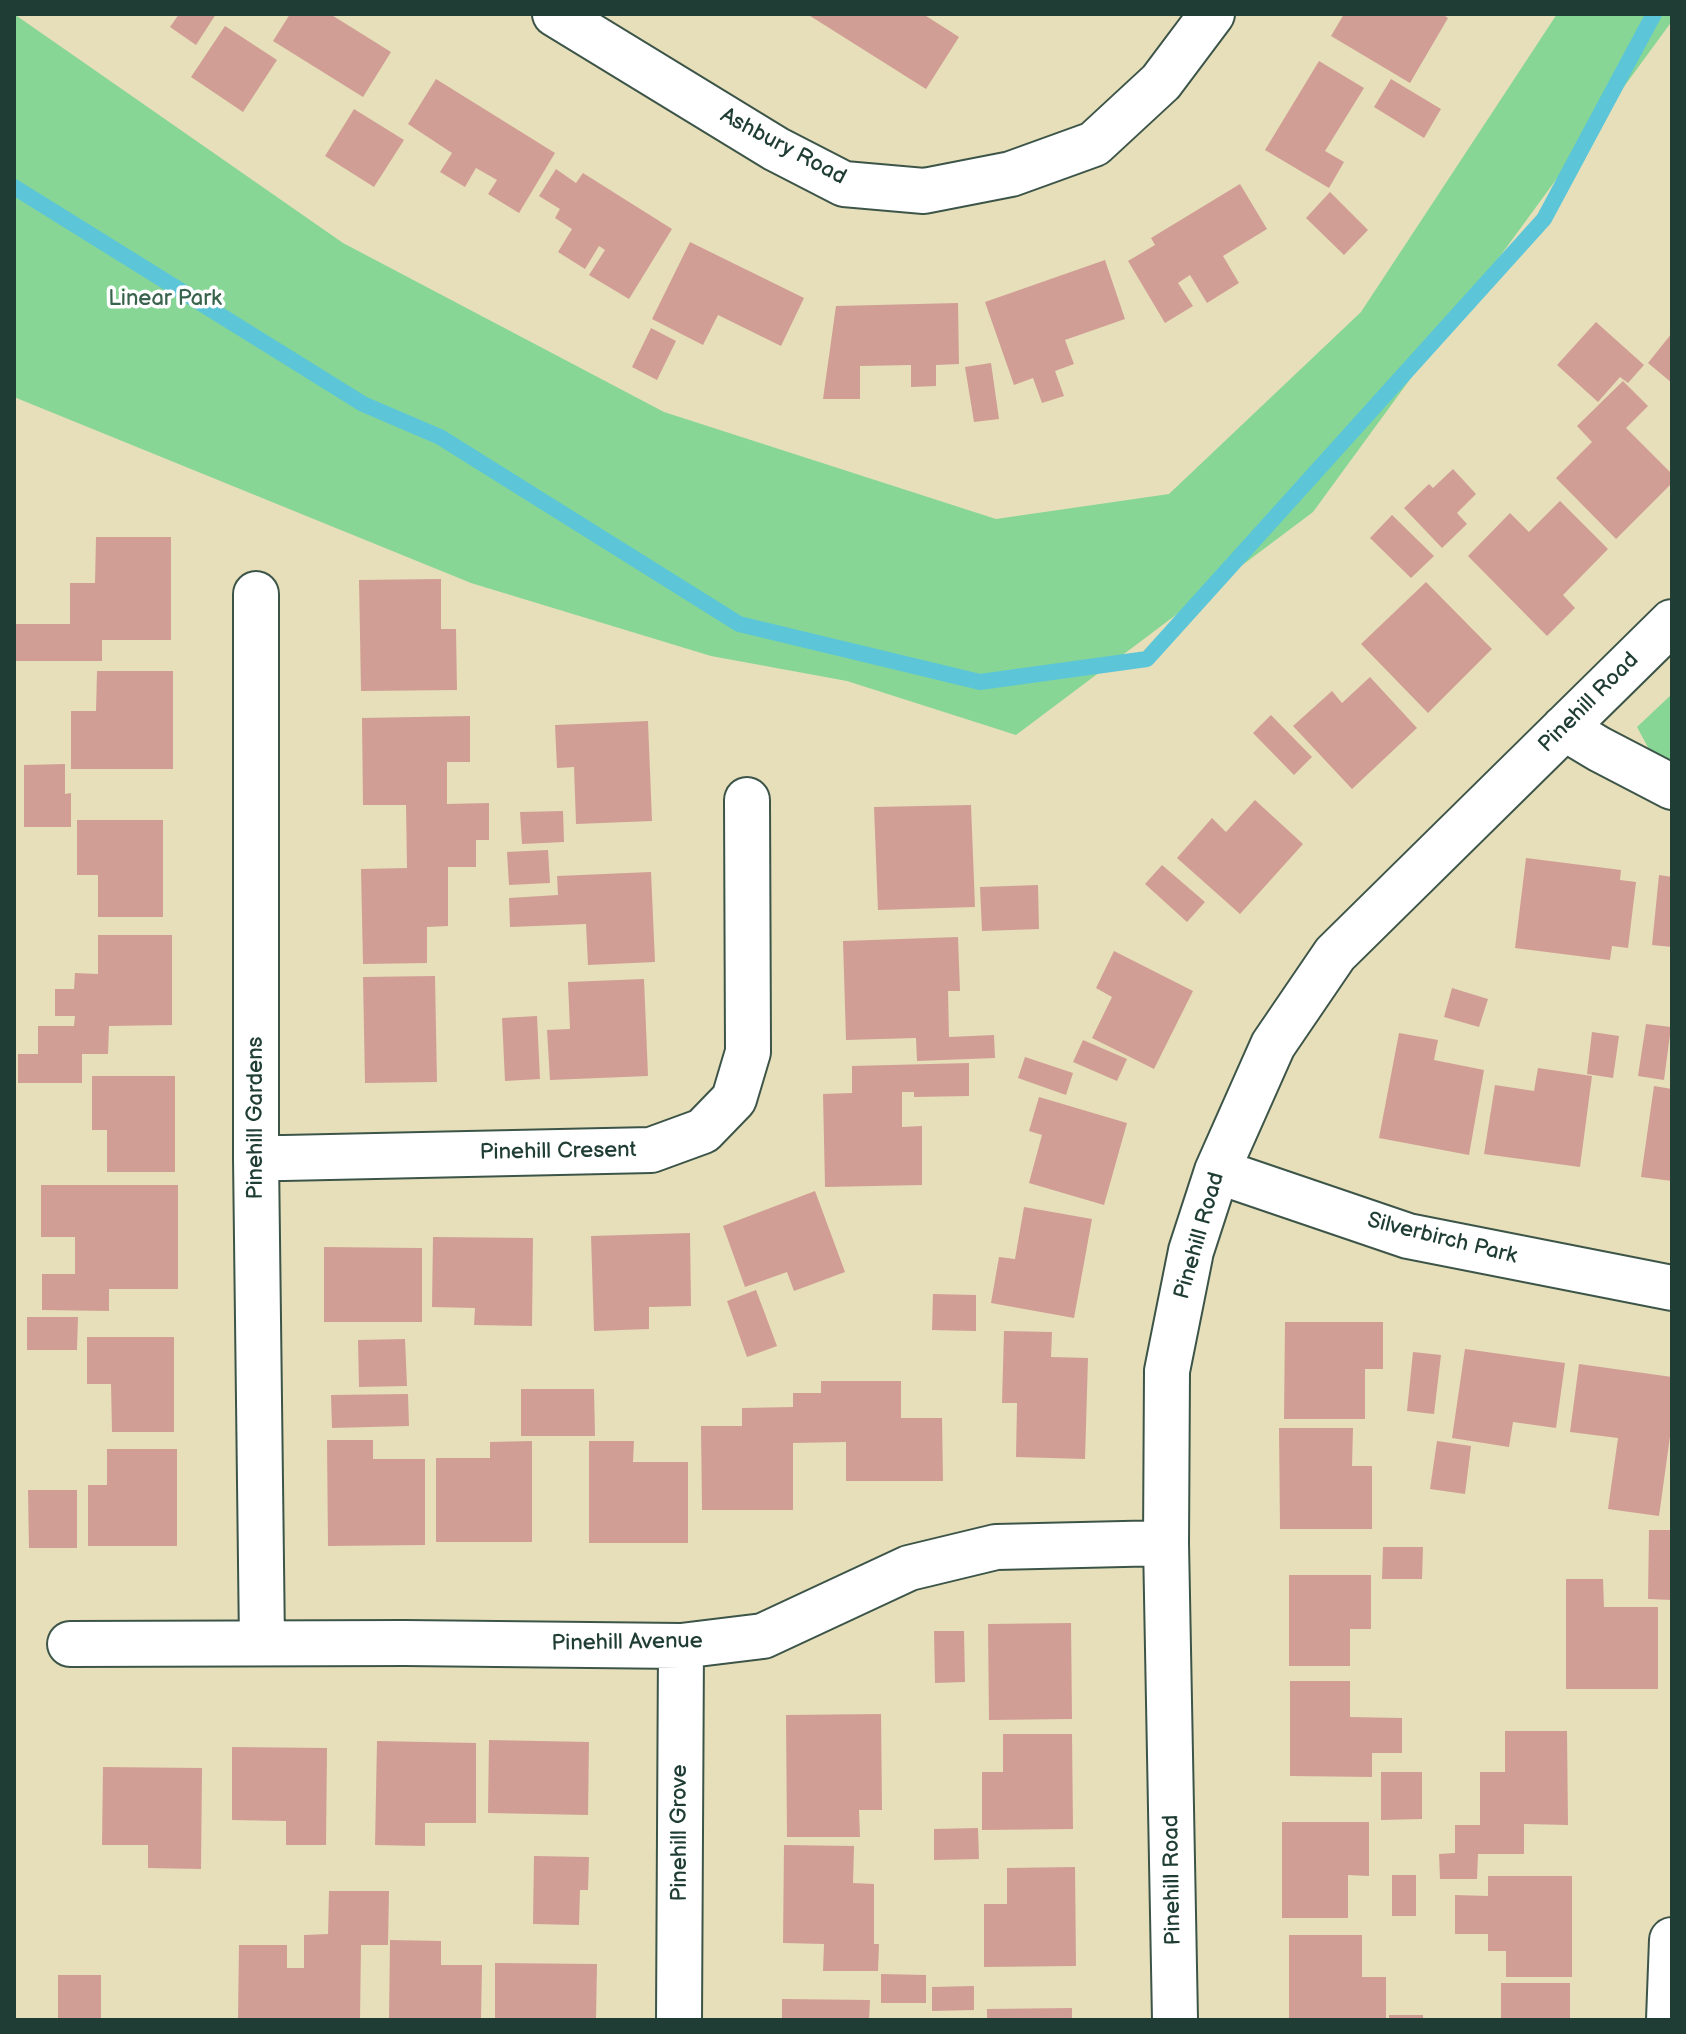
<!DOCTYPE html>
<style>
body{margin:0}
#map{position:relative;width:1686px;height:2034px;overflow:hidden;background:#e6dfba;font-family:"Balsamiq Sans",sans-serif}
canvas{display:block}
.frame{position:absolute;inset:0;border:16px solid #1f3d34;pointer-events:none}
</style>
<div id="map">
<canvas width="1686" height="2034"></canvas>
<div class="frame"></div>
</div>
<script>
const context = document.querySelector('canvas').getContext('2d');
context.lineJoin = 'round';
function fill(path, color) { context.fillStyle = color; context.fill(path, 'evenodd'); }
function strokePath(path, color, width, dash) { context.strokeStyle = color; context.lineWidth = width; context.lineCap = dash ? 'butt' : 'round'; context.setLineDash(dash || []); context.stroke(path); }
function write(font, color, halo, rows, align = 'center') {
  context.font = font + ' "Balsamiq Sans",sans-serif'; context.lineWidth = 7; context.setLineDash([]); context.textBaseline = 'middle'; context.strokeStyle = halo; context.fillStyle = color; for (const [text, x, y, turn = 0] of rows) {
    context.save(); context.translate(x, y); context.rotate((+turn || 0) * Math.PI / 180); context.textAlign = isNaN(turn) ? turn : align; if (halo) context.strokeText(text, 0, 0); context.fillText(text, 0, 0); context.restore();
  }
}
fill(new Path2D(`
 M14,14l329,229 321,169 332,107 173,-25 192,-182 196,-298h115v7l-359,491 -297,223 -169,-54 -136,-25 -240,-73 -457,-186z
 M1672,694v68l-22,-11 -13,-24z`), '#87d696');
strokePath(new Path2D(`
 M14,187l349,217 77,33 299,187 241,58 167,-23 397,-440 110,-205`), '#5cc6d8', 16);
fill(new Path2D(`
 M179,14h37l-20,31 -26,-18z
 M290,14h40l61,38 -28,45 -90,-56z
 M807,14h116l36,23 -33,52z
 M1344,14h98l6,4 -38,65 -79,-47z
 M225,26l52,34 -34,52 -52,-35z
 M1319,61l45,27 -39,63 19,11 -15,26 -64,-38z
 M436,79l119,74 -36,60 -31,-19 9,-14 -21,-12 -11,19 -25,-15 12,-19 -44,-29z
 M1391,79l50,30 -17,29 -50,-31z
 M354,109l50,31 -30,47 -49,-31z
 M556,169l20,14 7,-10 89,56 -43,70 -40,-24 16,-25 -6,-4 -14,23 -27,-17 14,-23 -17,-11 5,-9 -21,-13z
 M1240,184l27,45 -44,27 16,27 -32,20 -17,-28 -12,8 15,23 -28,17 -37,-62 27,-16 -4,-7z
 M1330,192l38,38 -24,25 -38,-37z
 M690,242l114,56 -23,48 -63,-31 -15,30 -51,-26z
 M1105,260l20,59 -60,21 9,24 -19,7 9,25 -22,7 -9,-25 -19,7 -29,-83z
 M958,303l1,61 -23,1v21l-25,1v-22l-51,1v33h-37l13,-93z
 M1596,322l48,43 -16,18 -8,-6 -22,25 -41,-37z
 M651,328l25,13 -19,39 -25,-13z
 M1672,333v50l-24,-20z
 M991,363l8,56 -25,3 -9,-55z
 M1623,381l25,25 -22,22 46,46v9l-56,56 -60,-61 36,-36 -15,-16z
 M1453,469l23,25 -19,19 10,11 -25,24 -38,-40 25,-24 4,4z
 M1560,501l48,48 -45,46 12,13 -28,28 -79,-80 42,-43 19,19z
 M1392,515l42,41 -23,22 -41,-40z
 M96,537h75v103h-69v21h-88v-37h56v-41h25z
 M441,579v50h15l1,61 -96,1 -2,-111z
 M1426,582l66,67 -64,64 -67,-69z
 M97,671h76v98h-102v-58h25z
 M1370,677l47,51 -65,61 -59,-63 39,-35 10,12z
 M1271,715l41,42 -18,18 -41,-42z
 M470,716v46h-23v42l42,-1v37h-13v27h-28v59l-21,1v36l-64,1 -2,-95 46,-1 -1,-63h-43l-1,-87z
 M648,721l4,100 -76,3 -2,-57 -17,1 -2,-43z
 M65,764v30l6,-1v34h-47v-62z
 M1255,800l48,44 -63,70 -63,-56 35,-40 14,14z
 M971,805l4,102 -97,3 -4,-103z
 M563,811l1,31 -42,2 -2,-32z
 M77,820h86v97h-65v-42h-21z
 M548,850l2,33 -41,2 -2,-33z
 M1526,858l95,12 -1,10 16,2 -8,66 -16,-2 -2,14 -95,-12z
 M1162,865l43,37 -18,20 -42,-38z
 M651,872l4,90 -67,3 -2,-41 -76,3 -1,-29 49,-3 -1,-19z
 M1659,875l13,2v70l-20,-2z
 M1038,885l1,44 -57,2 -2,-44z
 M98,935h74v90l-63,1 -1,28h-26v29h-64v-29h20v-28h36l1,-10h-20v-27h19l1,-16 23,1z
 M958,937l2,54h-12l1,46 45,-2 1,23 -78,3 -1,-23 -70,2 -3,-99z
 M1114,951l79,40 -39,78 -62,-31 20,-41 -16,-9z
 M435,976l2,106 -72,1 -2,-106z
 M644,979l4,97 -98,4 -3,-50 23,-1 -2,-47z
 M1452,988l36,11 -9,28 -35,-10z
 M537,1016l3,63 -35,2 -3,-63z
 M1646,1024l25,3 -7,53 -26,-4z
 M1592,1032l27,4 -6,42 -26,-4z
 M1399,1033l39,7 -4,20 50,10 -15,85 -90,-17z
 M1083,1040l44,19 -10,22 -44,-19z
 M1025,1057l48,16 -7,22 -48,-17z
 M969,1063v33l-55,1v-5h-12v35l20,-1v59l-97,2 -2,-93 29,-1v-27z
 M1538,1068l54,8 -12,91 -96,-13 11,-69 39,6z
 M92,1076h83v96h-68v-42h-15z
 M1654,1086l18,3v92l-31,-4z
 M1039,1097l88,26 -23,82 -75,-22 13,-48 -13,-4z
 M41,1185h137v104h-69v22l-67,-1v-36h33v-37h-34z
 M815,1191l30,81 -51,19 -7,-19 -42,15 -22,-61z
 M1024,1207l68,12 -18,99 -83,-15 8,-46 16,2z
 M690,1233l1,73 -42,1v22l-55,2 -3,-95z
 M433,1237l100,1 -1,88 -58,-1 1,-17 -43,-1z
 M324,1247l98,1v74h-98z
 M756,1290l21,56 -30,11 -20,-56z
 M933,1294l43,1v36l-44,-1z
 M27,1317h51l-1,33h-50z
 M1285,1322h98v47h-18v50h-81z
 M1004,1331l48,1 -1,25 37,1 -3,101 -69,-2 1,-54h-15z
 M87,1337h87v95h-62l-1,-48h-24z
 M405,1339l2,47 -48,1 -1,-47z
 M1465,1349l100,14 -9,65 -43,-6 -4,25 -57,-9z
 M1413,1352l28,3 -7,59 -27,-3z
 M1579,1364l93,13v45l-13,94 -51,-7 10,-71 -48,-6z
 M821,1381h80v37h41l1,63h-97v-39l-53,1v67h-91l-1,-84h41v-18l51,-1v-14h28z
 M521,1389h73l1,47h-74z
 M408,1394l1,32 -77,2 -1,-33z
 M1279,1428h74l-1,38h20v63h-92z
 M327,1440h46v19h52v86l-97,1z
 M532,1441v101h-96v-84h54v-16z
 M589,1441h45l-1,21h55v81h-99z
 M1437,1441l34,5 -6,48 -35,-5z
 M107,1449h70v97h-89v-61h19z
 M28,1490h49v58h-48z
 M1649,1530h23v70l-24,-1z
 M1383,1547h40l-1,32h-40z
 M1289,1575h82v54h-21v37h-61z
 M1566,1579h37l1,28h54v82h-92z
 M1071,1623l1,96 -83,1 -1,-96z
 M934,1631h30l1,51 -30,1z
 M1290,1681h60v36l52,1v35h-30v24l-82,-1z
 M881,1714l1,96h-23l1,27h-73l-1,-122z
 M1505,1731h62l1,94 -44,-1v30h-46l-1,25h-37l-1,-25 16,-1v-28h25v-53h25z
 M1003,1734h69l1,95 -91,1v-58h21z
 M489,1740l100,2 -1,73 -100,-2z
 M377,1741l99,2v80h-51v23l-50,-1z
 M232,1747l95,1 -1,97h-40v-24l-54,-1z
 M103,1767l99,1 -1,101 -53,-1v-23h-46z
 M1381,1772h41v47l-41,1z
 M1282,1822h87v54l-21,-1v43h-66z
 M978,1828l1,31 -45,1v-31z
 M784,1845l70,1 -1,37 21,1v60h5l-1,27h-55l1,-27 -41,-1z
 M534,1856l55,1 -1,33h-8l-1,35 -46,-1z
 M1075,1867l1,99 -92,1v-63h23v-36z
 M1392,1875h24v41h-24z
 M1488,1876h84v101h-66v-26h-18v-17h-33v-39l33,1z
 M329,1891h60l-1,54h-27l-1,75h-122l1,-75h48v23h17v-33l24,-1z
 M1289,1935h73v42h24v43h-97z
 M390,1940l51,1v24h41l-1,55h-92z
 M495,1963l102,1 -1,56h-101z
 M881,1974l45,1v28h-45z
 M58,1975h43v45h-43z
 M1501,1983h69v37h-69z
 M974,1986v24l-42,1v-24z
 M782,1999l88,1 -1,20h-87z
 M1072,2008v12h-85v-11z
 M1389,2015h34v5h-34z`), '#d19e95');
const minor = new Path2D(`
 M555,14l221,135 68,35 80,7 87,-17 83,-30 67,-62 51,-68
 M256,594v564l6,485
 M1564,728l35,21 73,38
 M256,1158h28l367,-8 52,-19 31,-32 14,-47 -1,-252
 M1217,1171l191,65 264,52
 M70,1644l335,-1 276,3 82,-10 146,-68 87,-21 170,-4
 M679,2020l2,-374
 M1175,2020l-9,-477 1,-172 24,-120 26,-80 56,-126 62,-91 337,-332
 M1669,2020l3,-80`);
strokePath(minor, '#3d5548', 48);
strokePath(minor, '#fff', 44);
write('22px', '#1f3d34', '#fff', [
 ["Ashbury Road",783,147,28],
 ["Pinehill Road",1589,703,-45],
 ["Pinehill Gardens",256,1118,-90],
 ["Pinehill Cresent",558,1152,-1],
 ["Pinehill Road",1200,1236,-74],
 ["Silverbirch Park",1442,1239,14],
 ["Pinehill Avenue",627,1643,-1],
 ["Pinehill Grove",680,1833,-90],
 ["Pinehill Road",1173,1880,-91]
]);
write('22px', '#39634c', '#fff', [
 ["Linear Park",165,299]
]);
</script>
